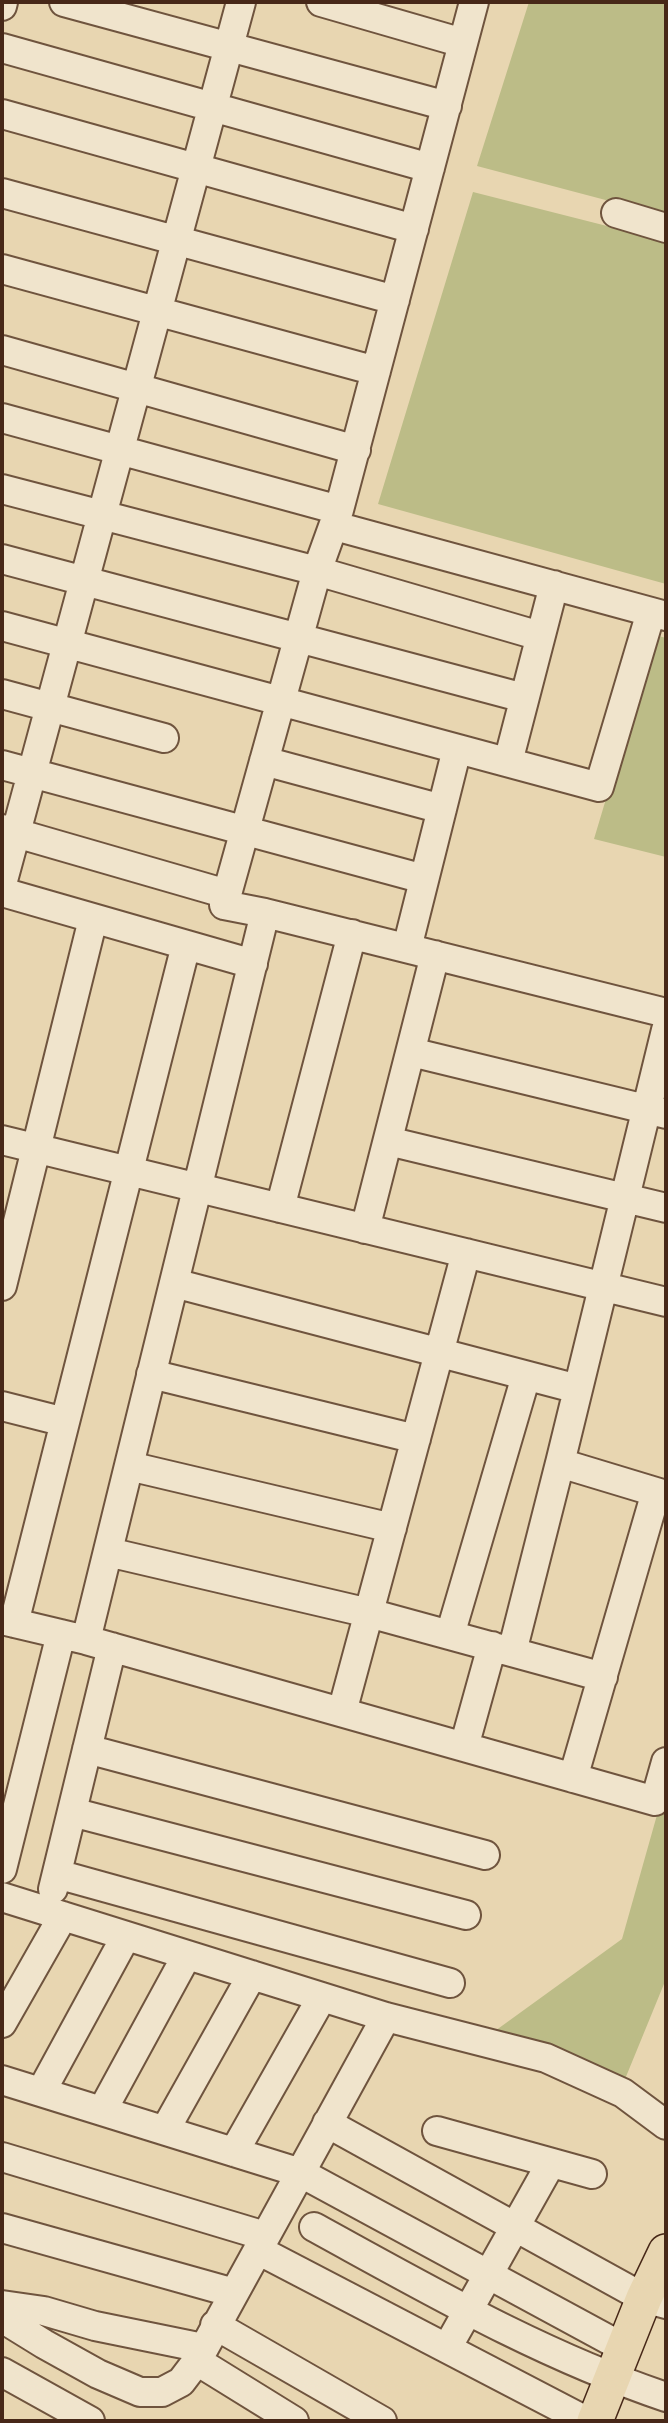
<!DOCTYPE html>
<style>
body{margin:0}
#map{position:relative;width:668px;height:2423px;overflow:hidden;background:#e8d6b1;font-family:"IM FELL DW Pica",serif}
canvas{display:block}
.frame{position:absolute;inset:0;border:4px solid #472818;pointer-events:none}
</style>
<div id="map">
<canvas width="668" height="2423"></canvas>
<div class="frame"></div>
</div>
<script>
const context = document.querySelector('canvas').getContext('2d');
context.lineJoin = 'round';
function fill(path, color) { context.fillStyle = color; context.fill(path, 'evenodd'); }
function strokePath(path, color, width, dash) { context.strokeStyle = color; context.lineWidth = width; context.lineCap = dash ? 'butt' : 'round'; context.setLineDash(dash || []); context.stroke(path); }
fill(new Path2D(`
 M529,2h137v214l-189,-50z
 M473,192l193,49v343l-288,-80z
 M655,635l11,3v219l-72,-18z
 M666,1783v196l-43,105 -135,-48 134,-97z`), '#bcbc87');
const minor = new Path2D(`
 M64,2l383,104
 M321,2l142,41
 M474,2l-135,508 -22,61 -93,334 41,8 401,100
 M2,6l1,-4
 M2,48l428,120
 M2,114l412,115
 M2,193l393,107
 M616,213l50,15
 M2,269l374,102
 M2,350l354,100
 M2,418l337,92
 M2,489l315,82 223,65
 M335,526l331,90
 M2,559l522,139
 M2,626l597,161 52,-175
 M2,694l162,44
 M264,761l178,48
 M508,762l46,-177
 M2,765l422,114
 M2,829l225,65
 M2,884l239,-882
 M2,892l251,72
 M407,948l50,-199
 M666,1030l-106,433 106,32
 M411,1052l255,62
 M2,1140l664,162
 M388,1141l278,67
 M280,1208l72,-274
 M365,1229l70,-274
 M174,1283l404,106
 M2,1286l91,-367
 M151,1374l265,65
 M2,1406l63,16
 M129,1466l263,62
 M108,1552l261,61 234,64
 M2,1620l84,20 569,161 11,-39
 M14,1623l172,-678
 M450,1635l76,-259
 M86,1640l179,-727
 M512,1652l48,-189
 M342,1712l124,-459
 M464,1747l28,-101
 M87,1749l398,106
 M573,1778l83,-286
 M72,1812l394,103
 M2,1869l59,-235
 M57,1874l393,109
 M53,1889l59,-242
 M2,1897l384,120 160,41 77,35 43,32
 M2,2023l61,-107
 M2,2080l299,93 323,175
 M41,2092l85,-156
 M102,2111l85,-156
 M327,2123l317,175 22,6
 M165,2130l87,-155
 M437,2131l155,43
 M234,2152l88,-155
 M2,2157l263,79
 M314,2227c115,63 227,128 352,170
 M2,2228l232,65
 M258,2250l328,171
 M2,2305l42,6 51,15 108,22
 M2,2308l8,15 34,21 54,30 42,18h22l19,-10 16,-21 189,-344
 M215,2325l167,96
 M447,2348l104,-185
 M197,2361l97,60
 M2,2372l88,49`);
const major = new Path2D(`
 M595,2421l49,-123 22,-46`);
strokePath(minor, '#6f543e', 32);
strokePath(major, '#472818', 38);
strokePath(minor, '#f0e4cc', 28);
strokePath(major, '#e8d6b1', 35);
</script>
